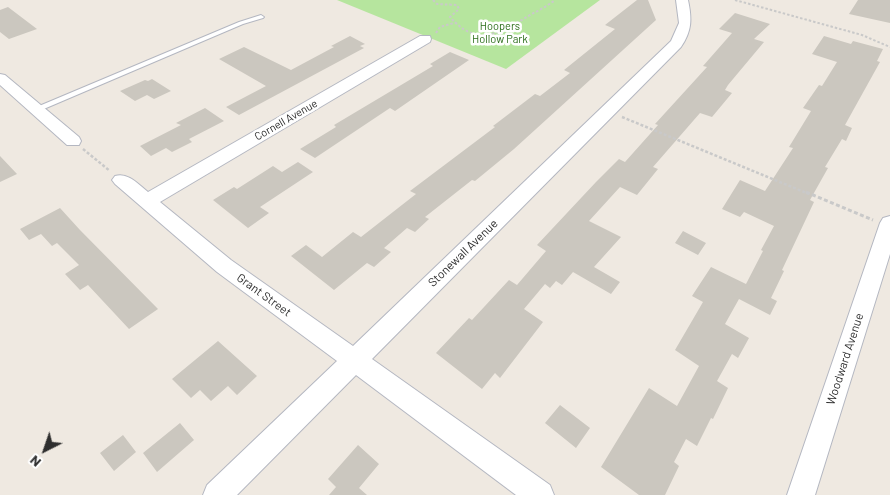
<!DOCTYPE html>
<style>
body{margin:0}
#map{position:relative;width:890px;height:495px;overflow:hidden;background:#efe9e1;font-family:Barlow,sans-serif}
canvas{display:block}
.north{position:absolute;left:20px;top:425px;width:50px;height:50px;-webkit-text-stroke:4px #fff;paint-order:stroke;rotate:221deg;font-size:14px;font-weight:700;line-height:20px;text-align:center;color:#2e2e2e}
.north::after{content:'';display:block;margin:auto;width:18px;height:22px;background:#2e2e2e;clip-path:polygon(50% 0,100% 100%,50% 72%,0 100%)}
</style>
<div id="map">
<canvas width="890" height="495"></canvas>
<div class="north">N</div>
</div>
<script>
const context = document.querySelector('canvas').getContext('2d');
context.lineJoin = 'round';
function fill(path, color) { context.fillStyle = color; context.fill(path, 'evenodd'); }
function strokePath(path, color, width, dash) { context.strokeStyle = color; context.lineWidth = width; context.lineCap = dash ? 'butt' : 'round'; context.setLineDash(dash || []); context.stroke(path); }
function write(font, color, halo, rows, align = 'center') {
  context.font = font + ' Barlow,sans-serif'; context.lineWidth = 5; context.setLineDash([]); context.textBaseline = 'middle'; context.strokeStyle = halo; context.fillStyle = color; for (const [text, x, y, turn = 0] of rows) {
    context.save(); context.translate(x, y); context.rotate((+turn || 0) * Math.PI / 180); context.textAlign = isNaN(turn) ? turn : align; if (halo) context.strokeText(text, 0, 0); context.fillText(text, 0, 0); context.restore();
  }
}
fill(new Path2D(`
 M337,0h263l-94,69z`), '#b6e59e');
fill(new Path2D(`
 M637,0h11l8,20 -142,129 -39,32 -3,-1 -47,37 4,2 -14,13 -8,-4 -23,20 7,4 -17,15 -7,-4 -33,27 -43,-34 15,-11 16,12 31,-25 8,5 55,-43 -6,-3 85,-64 -2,-1 42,-32 5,2 30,-23 -6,-3 51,-41 -10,-4z
 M858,0h32v23l-41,-9z
 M8,7l29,22 -28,10 -9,-7v-22z
 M735,13l35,11 -16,15 10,3 -36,43 -3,5 7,3 -20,24 -12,-4 -47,54 5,2 -21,26 -17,-8 -31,34 32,16 -27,30 26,15 -9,12 -38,-22 -11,13 -6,-4 -6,7 -5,-4 -21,25 19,13 -43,56 -5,-5 -13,16 -46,-36 33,-35 3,2 37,-40 8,5 29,-34 -9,-6 59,-63 23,-23 6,3 33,-37 -3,-1 52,-57 -4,-1 29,-33 -13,-4z
 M350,36l15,8 -5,2 4,2 -125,67 -13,-8 40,-21 -47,-27 25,-12 47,23 43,-23 -3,-1z
 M824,36l27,8 2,-3 30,8 -6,12 3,1 -35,63 7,3 -6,13 -4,-2 -17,28 3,1 -18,32 4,2 -32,68 2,1 -13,27 6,3 -7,14 -31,-16 -14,25 24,14 -11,20 -6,-4 -15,27 11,7 -15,31 -2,-1 -14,28 -11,-7 -12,23 5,4 -14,29h-26l-38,-28 48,-79 28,18 22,-40 -24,-16 28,-48 -11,-6 19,-29 35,17 17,-33 -2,-1 13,-24 -30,-14 -4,5 -18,-8 18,-29 25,11 28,-43 -4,-1 22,-36 -8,-3 16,-23 3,1 15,-24 -25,-8z
 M450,52l19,8 -74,51 -5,-3 -75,50 -15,-9 36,-22 -2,-2 99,-59 -3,-2z
 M152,79l19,12 -17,8 -7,-4 -12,6 -15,-10 25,-11 3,1z
 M205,108l19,13 -35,18 3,3 -20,10 -6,-4 -15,8 -11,-10 41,-21 -5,-2z
 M0,156l17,18 -17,8z
 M298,162l15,10 -53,35 9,6 -21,15 -35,-28 21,-13 3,2 36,-23 9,6z
 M60,208l20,22 78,79 -29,20 -41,-44 -8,5 -15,-16 14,-9 -22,-22 -5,3 -11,-12 -12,6 -9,-11z
 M683,231l23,12 -8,12 -23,-12z
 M218,341l39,35 -20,19 -9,-9 -17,15 -11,-11 -9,8 -19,-19z
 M560,405l30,23 -14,20 -31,-25z
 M180,423l14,17 -37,32 -14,-19z
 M123,435l13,17 -22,19 -14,-18z
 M358,445l21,19 -20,24 8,7h-38l7,-8 -8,-8z`), '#cbc7bf');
const lane = new Path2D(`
 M261,15l3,2 -1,1 -20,6 -204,87h-6l-1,-2 207,-87z`);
const street = new Path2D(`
 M676,0h12c4,19 4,31 -7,47l-309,312 178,126 4,10h-38l-160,-120 -119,120h-34l4,-10 130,-124 -120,-89 -102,-88 -3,-4 3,-4c13,-4 23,8 33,16l272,-156h10l1,3 -1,3 -270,160 71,58 122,86 318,-305 8,-18z
 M0,74l5,1 74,62 2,4 -2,4h-12l-67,-60z
 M890,216v38l-75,241h-28l93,-272 3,-5z`);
strokePath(lane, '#b4b7c1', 2);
strokePath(street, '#b4b7c1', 2);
strokePath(new Path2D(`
 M433,0l4,4 20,1 2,4 -9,8c25,29 48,18 75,1 10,-6 21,-11 30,-18
 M735,0l127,35 28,12
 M436,33l4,-6 14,-4`), '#c9c9c9', 2, [2.5, 2]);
strokePath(new Path2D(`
 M622,117l187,77
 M83,149l27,22`), '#c9c9c9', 2.5, [3, 2]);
strokePath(new Path2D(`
 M806,192l67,28`), '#c9c9c9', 3, [4, 2.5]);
fill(lane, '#fff');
fill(street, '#fff');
write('11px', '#2c6e1b', '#fff', [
 ["Hoopers",500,26],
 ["Hollow Park",500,39]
]);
write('11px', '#2e2e2e', '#fff', [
 ["Cornell Avenue",286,120,-30]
]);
write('12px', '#2e2e2e', '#fff', [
 ["Stonewall Avenue",463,253,-44],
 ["Grant Street",264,295,36],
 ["Woodward Avenue",845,359,-72]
]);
</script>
